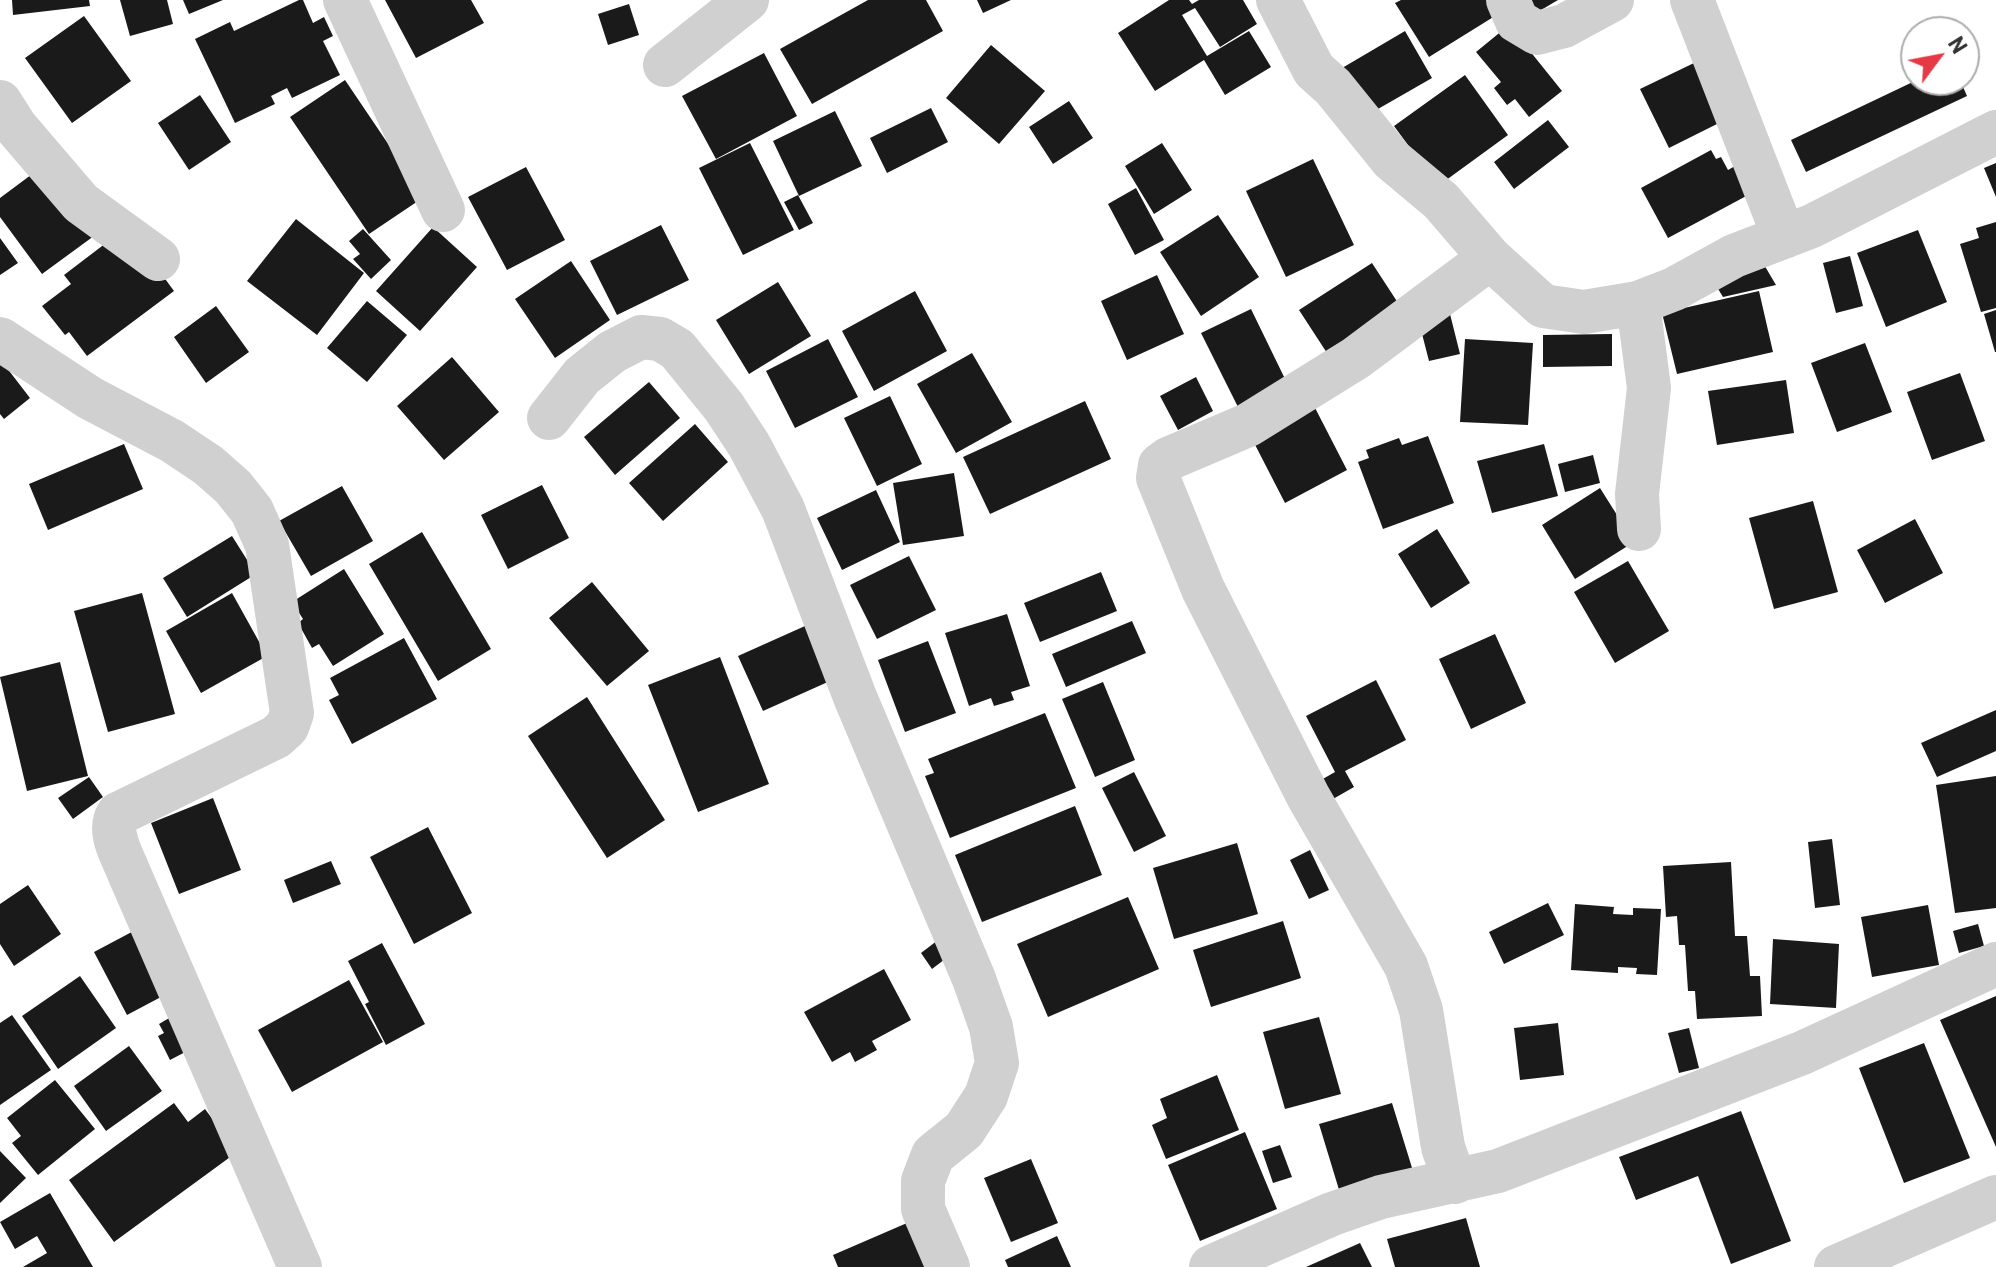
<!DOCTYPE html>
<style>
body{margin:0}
#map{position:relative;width:1996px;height:1267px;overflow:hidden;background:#fff;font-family:Barlow,sans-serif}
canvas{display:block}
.north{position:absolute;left:1900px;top:16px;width:80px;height:80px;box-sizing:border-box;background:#fff;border:2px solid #adadad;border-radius:50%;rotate:58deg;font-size:22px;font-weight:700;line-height:32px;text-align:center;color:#333}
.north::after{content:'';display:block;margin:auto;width:28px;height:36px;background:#e63946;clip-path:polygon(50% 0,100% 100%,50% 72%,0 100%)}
</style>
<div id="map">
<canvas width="1996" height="1267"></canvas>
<div class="north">N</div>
</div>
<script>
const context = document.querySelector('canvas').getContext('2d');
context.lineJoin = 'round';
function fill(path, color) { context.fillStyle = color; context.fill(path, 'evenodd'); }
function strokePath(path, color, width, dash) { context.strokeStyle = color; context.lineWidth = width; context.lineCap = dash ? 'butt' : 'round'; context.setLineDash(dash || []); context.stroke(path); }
fill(new Path2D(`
 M12,0h77l1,6 -77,9z
 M120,0h47l6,24 -43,12z
 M183,0h40l-34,14z
 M299,0h4l10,23 11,-6 9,19 -10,5 17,34 -48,23 -5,-10 -16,8 4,8 -40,19 -40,-84 35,-17 4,9z
 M385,0h86l13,23 -68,35z
 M868,0h58l17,31 -131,73 -32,-55z
 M977,0h34l-28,13z
 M1169,0h20l3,4 7,-4h44l14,24 -37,23 -25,-39 -13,7 25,41 42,-25 22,36 -46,28 -21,-35 -49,31 -37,-58z
 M1401,0h95l7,11 -74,46 -34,-54z
 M1528,0h30l-22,13z
 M629,4l10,31 -31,10 -10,-31z
 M84,16l47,65 -59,42 -47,-65z
 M1509,25l53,66 -33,26 -14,-18 -8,6 -13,-17 7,-6 -25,-30z
 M1405,31l27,47 -68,39 -27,-46z
 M991,45l54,46 -46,53 -53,-46z
 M764,53l33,63 -81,43 -34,-63z
 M1694,63l29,58 -54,27 -29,-59z
 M1465,75l43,60 -70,51 -44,-60z
 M345,80l79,117 -55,37 -79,-117z
 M1917,80h43l7,16 -161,76 -15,-32z
 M200,95l31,47 -42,28 -31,-47z
 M1069,101l24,37 -40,26 -24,-37z
 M931,108l17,34 -61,31 -17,-35z
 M835,111l27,55 -63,30 -26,-55z
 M1548,120l21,27 -55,42 -20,-27z
 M750,143l44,87 -51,25 -44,-87z
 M1162,143l30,47 -38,24 -29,-48z
 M1711,150l5,9 5,-2 7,13 7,-4 15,28 -82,44 -27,-50z
 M1313,159l41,86 -68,32 -40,-86z
 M47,163l51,70 -56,41 -42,-57v-19z
 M1996,163v34l-12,-29z
 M526,167l39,73 -58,30 -39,-73z
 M1136,188l28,52 -29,15 -27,-51z
 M798,195l15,28 -14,7 -15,-28z
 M1218,215l41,62 -58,39 -41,-64z
 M296,219l68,54 -47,62 -70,-54z
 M1996,222v86l-15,4 -21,-68 19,-6 -3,-10z
 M661,225l28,55 -72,35 -27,-54z
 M127,227l47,64 -87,65 -18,-24 -4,3 -23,-29 29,-22 -7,-9z
 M433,227l44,40 -57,64 -44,-40z
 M363,229l28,31 -20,19 -18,-20 7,-5 -11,-13z
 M1918,230l29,72 -61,25 -29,-74z
 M0,238l18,25 -18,12z
 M1850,256l13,50 -27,7 -13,-50z
 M571,261l39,59 -55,38 -40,-59z
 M1372,263l28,43 -73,47 -28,-43z
 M1763,263l13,22 -53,12 -11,-18z
 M1157,275l27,59 -57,26 -26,-59z
 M778,282l33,54 -62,38 -33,-54z
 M915,291l32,60 -73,40 -32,-60z
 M1759,291l14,61 -96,22 -15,-61z
 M367,301l40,34 -40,47 -40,-34z
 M216,306l33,46 -43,31 -32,-46z
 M1251,309l36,74 -49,24 -37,-74z
 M1996,310v42h-1l-11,-38z
 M1450,314l10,40 -31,7 -9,-35z
 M1612,334v32l-69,1v-32z
 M828,339l30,58 -63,31 -29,-57z
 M1465,339l68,4 -5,82 -68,-3z
 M1865,343l27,69 -55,20 -26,-69z
 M972,353l40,69 -56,31 -39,-69z
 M452,357l47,55 -55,48 -47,-54z
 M0,359l30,39 -26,21 -4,-5z
 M1960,373l25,68 -53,19 -25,-68z
 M1196,377l17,34 -35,19 -18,-34z
 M1786,380l8,53 -77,12 -9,-54z
 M649,382l31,36 -65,57 -31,-38z
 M890,396l32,68 -45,22 -33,-68z
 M1085,401l26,58 -121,55 -27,-57z
 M1312,402l35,68 -62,33 -35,-68z
 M695,424l33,38 -65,59 -34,-38z
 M1428,436l26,67 -71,26 -25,-67 11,-4 -3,-8 33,-12 3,7z
 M124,444l19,45 -95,41 -19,-46z
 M1544,444l14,52 -66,17 -15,-52z
 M1593,455l7,28 -35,9 -7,-28z
 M954,473l10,63 -61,9 -10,-62z
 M542,485l27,53 -61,31 -27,-54z
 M342,486l31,55 -62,35 -32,-55z
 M1600,488l34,54 -59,37 -33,-54z
 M876,490l24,52 -58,28 -25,-52z
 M1813,501l25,91 -64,17 -25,-91z
 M1915,519l28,54 -58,30 -28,-53z
 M1437,529l33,54 -39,25 -33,-54z
 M422,532l69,117 -53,32 -69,-117z
 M232,536l24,38 -69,43 -24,-39z
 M909,556l27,54 -59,29 -27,-54z
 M1628,561l41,70 -54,32 -41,-71z
 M344,569l40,65 -51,32 -14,-22 -7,4 -14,-25 5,-4 -11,-17z
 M1101,572l16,39 -77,31 -16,-39z
 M592,582l57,69 -42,35 -58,-68z
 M142,593l33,121 -67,18 -34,-121z
 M232,593l35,63 -66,37 -35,-62z
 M1007,614l23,72 -19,6 3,8 -20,6 -3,-8 -22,8 -24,-73z
 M1132,621l14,32 -80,34 -14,-33z
 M805,626l25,55 -67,30 -25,-55z
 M1495,634l31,69 -55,26 -32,-70z
 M404,638l33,61 -85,45 -23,-44 10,-5 -9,-17z
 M928,641l28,72 -51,19 -27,-72z
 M720,657l49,127 -71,28 -50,-127z
 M60,662l28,114 -61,15 -27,-114z
 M1376,680l30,60 -61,31 9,16 -21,12 -12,-19 14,-8 -29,-56z
 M1103,682l32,78 -40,17 -33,-78z
 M587,697l78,123 -58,38 -79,-122z
 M1996,710v41l-59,26 -16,-34z
 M1045,713l31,75 -126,50 -25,-62 9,-3 -6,-14z
 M1134,772l32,64 -32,16 -32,-64z
 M1996,776v132l-41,5 -19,-128z
 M89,777l14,20 -30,22 -15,-21z
 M213,798l28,72 -62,24 -28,-71z
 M1075,806l27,69 -120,47 -27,-67z
 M428,827l44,86 -58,31 -44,-87z
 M1832,839l8,66 -25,3 -7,-66z
 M1237,843l21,71 -84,25 -21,-71z
 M1310,850l19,40 -20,9 -19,-39z
 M331,861l10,23 -48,19 -9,-23z
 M1731,862l4,74h12l3,40h10l2,40 -65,3 -2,-28h-7l-3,-46h-6l-2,-29 -11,1 -3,-51z
 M28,885l33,49 -47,32 -14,-22v-40z
 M1128,897l31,72 -111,48 -31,-73z
 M1548,903l16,32 -60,29 -15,-32z
 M1575,904l39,3 -1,7 20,1v-7l28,1 -4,66 -21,-1 1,-6 -19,-1v6l-47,-3z
 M1928,905l11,60 -67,12 -11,-60z
 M1283,921l18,57 -90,29 -18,-57z
 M1978,924l6,22 -25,7 -6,-22z
 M143,926l33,63 -49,26 -33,-63z
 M942,937l11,16 -21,16 -11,-16z
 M1773,939l66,5 -3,64 -66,-4z
 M382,943l43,81 -39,21 -21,-41 4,-2 -21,-41z
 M884,969l27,51 -39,21 5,9 -22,12 -5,-10 -18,10 -28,-50z
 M80,976l36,52 -58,41 -36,-53z
 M349,980l34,62 -91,50 -34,-62z
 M1996,996v151l-56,-127z
 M176,1014l17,34 -23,12 -12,-24 6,-3 -5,-9z
 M12,1015l39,55 -51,35v-82z
 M1319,1017l22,77 -56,15 -22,-77z
 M1558,1023l6,52 -44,5 -6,-52z
 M1689,1028l10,40 -20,5 -11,-40z
 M1924,1043l46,115 -66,25 -45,-115z
 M129,1046l33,45 -56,40 -32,-45z
 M1217,1075l22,55 -73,29 -14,-34 15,-7 -7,-19z
 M55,1080l40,49 -57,46 -26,-32 9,-7 -14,-18z
 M174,1103l14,19 17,-13 32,43 -123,90 -45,-62z
 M1392,1103l21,68 -73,22 -21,-69z
 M1741,1111l50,130 -60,23 -33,-88 -62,24 -17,-43z
 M1245,1132l32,77 -77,32 -32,-76z
 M1280,1145l12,32 -19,6 -11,-32z
 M0,1151l26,27 -26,25z
 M1031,1159l27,64 -47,19 -27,-64z
 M50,1193l43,74h-70l24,-14 -10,-17 -22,13 -15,-27z
 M1466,1218l14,49h-85l-8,-28z
 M907,1223l19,44h-88l-5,-12z
 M1057,1236l14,31h-63l-3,-7z
 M1360,1243l12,24h-66z`), '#1a1a1a');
strokePath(new Path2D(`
 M345,0l98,210
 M1278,0l36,70 19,17 59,73 49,41 49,57 53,48 41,6 54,-9 36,-14 60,-33 78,-30 184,-94
 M1508,0l9,21 20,12 27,-7 48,-26
 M1692,0l92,237
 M665,65l82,-65
 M0,102l16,25 65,76 77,56
 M1638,303l11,85 -12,106 2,35
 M0,339l90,59 82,43 36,24 25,22 19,24 15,34 25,168 -5,14 -11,10 -158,77c-11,18 4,41 11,59l171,394
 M549,418l33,-42 30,-24 29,-15 19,2 17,10 47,58 25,38 34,64 72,188 119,282 17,48 6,36 -11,33 -22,34 -31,25 -10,26v28l25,58
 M1455,1182l-12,-35 -22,-137 -15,-44 -98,-170 -105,-207 -45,-111 2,-13 8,-6 80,-34 108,-67 134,-100
 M1211,1267l121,-53 49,-17 117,-26 304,-118 194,-89
 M1836,1267l160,-70`), '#d0d0d0', 44);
</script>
